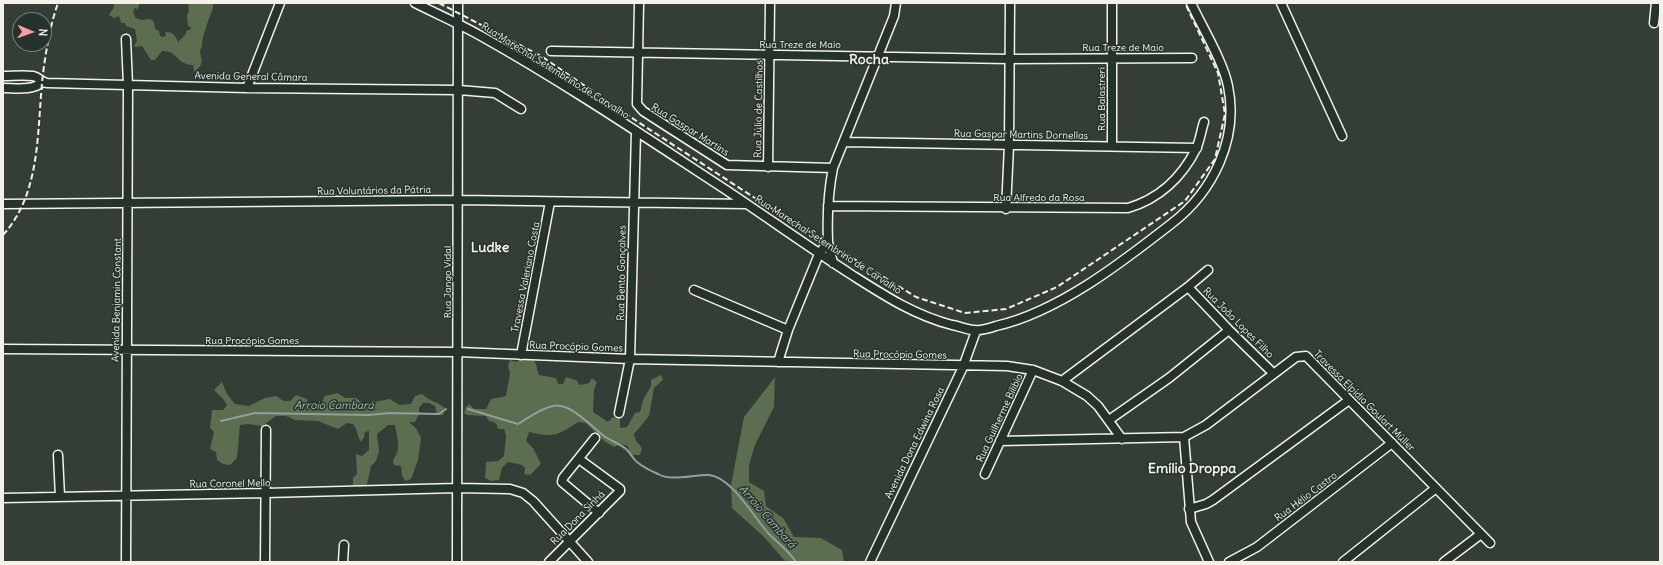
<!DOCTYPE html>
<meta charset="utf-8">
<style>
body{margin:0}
#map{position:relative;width:1663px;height:565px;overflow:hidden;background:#353d37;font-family:Delius,sans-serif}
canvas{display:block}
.frame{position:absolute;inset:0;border:4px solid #f4f1e8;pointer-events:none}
.north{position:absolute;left:12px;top:12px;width:40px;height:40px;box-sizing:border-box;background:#26332d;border:1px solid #787f78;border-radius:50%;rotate:92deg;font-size:11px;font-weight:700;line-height:16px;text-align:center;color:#f4f1e8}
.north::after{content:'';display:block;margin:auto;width:14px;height:18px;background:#ff9aa2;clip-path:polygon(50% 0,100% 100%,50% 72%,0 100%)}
</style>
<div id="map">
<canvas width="1663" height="565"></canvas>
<div class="frame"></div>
<div class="north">N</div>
</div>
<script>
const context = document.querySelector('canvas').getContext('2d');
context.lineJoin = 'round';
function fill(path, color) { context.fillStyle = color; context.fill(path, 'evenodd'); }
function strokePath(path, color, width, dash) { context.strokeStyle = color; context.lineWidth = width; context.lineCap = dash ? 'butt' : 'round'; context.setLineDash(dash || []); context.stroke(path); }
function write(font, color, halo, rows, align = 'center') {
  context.font = font + ' Delius,sans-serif'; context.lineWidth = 3; context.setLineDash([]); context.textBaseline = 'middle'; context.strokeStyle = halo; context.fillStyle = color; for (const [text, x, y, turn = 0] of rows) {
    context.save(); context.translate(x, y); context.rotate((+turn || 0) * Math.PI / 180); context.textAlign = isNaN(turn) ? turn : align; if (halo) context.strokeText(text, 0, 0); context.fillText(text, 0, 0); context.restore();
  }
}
fill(new Path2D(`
 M113,3h27l-3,7 -2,-3 -2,6 3,5 6,2 8,-1 4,3 1,7 4,2 1,5 3,1 3,-1 -1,-4c8,0 10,3 13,10l8,-8v-3l5,-2v-2l-3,-1 -1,-10 2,-5 -1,-5 1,-3h24v4c-3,11 -12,30 -11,40l-2,3c1,12 5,13 -6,22l-1,-7c-2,0 -7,-1 -9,-2 -9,-5 -9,-12 -22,-12l-7,9h-4l-9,-14 -7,1 -1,-1 3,-5 -2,-12 -9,-3 -1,-3h-4l-2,-7 -5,2 -5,-3 5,-8z
 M524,357c14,2 11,7 15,18l17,3 2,6h5l3,-7 10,3 4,5 9,-2 3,-5 5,4 -3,8 -1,22 15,10 5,-5 7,2v9l7,-1 8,-14 5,-1 3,-12 8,-14v-6l10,-5 2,5 -9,8 -5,28 -15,18 2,7 6,7 -2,7h-8l-3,-2 -1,-7 -7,-2 -7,3 -10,-6 -18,-18 -8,-1c-20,13 -24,16 -49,10l-3,9 7,7 8,16 -11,11 -6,-1 1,-6 -3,-3 -14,-3 -6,6 -3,12 -8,1 -6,-3 1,-16 12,-1 6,-5 2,-20 -2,-7h-6c-1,-6 -3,-7 -9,-8l-3,-5 -19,-1 -3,-2 2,-6 3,-3 5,5h12l5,-10 15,-3 4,-23 -2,-7 2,-6 6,2z
 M775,377l-1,30 -19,38 -6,20v17l15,9 2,15 18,13 10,18 27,1 21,12 2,12h-58l-22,-25 -32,-29 -1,-23 13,-68z
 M222,382l5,12 8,10 14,2 16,-8 11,-2 8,5h6l6,-6 11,4 2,9 10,-1 6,-11 13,-3 7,5h11l8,6 26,-5 9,6 12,-1 4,-8 7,-2c7,7 16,8 23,14l-2,7h-6l-2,-9 -6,-3h-6l-4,5v6l-4,8h-6l7,6 5,10 -3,22 -7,19 -6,2 -3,-6 -1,-9 -7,-1 -1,-5c9,-11 4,-22 2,-35h-7l-11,9 2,17 -3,10 -5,5 -4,18 -5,3 -9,-1v-8l4,-4 -1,-20 6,2 7,-6v-19l-4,1 -1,5 -3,5c-4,-6 -3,-12 -8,-18l-6,-1 -9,6 -20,-8 -23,-1 -9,-4h-10l-14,10 -14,-2 -8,1 -3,33 -7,7 -7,-1 -6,-4 -1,-8 -6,-3 4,-17 -4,-4 2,-18h11l4,-5 -3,-5 -10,-10z`), '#5c6d50');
strokePath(new Path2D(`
 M468,409l50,15c10,-6 23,-16 35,-18 17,-4 39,21 51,30 7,5 17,8 23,14 4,4 6,9 10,12 6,5 14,9 21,12 13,8 37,0 51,1 23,2 45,43 60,59 9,9 20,17 27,28
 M221,421l34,-8 113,2 22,-2 49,1 7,-5`), '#8da29f', 2);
const minor = new Path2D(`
 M415,3c22,11 45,21 66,33 82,46 161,99 239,150 44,29 87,60 132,89 33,21 62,40 100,50 7,1 15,5 22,5 7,1 16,-2 22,-4 62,-14 125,-63 175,-102 42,-32 68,-85 57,-138 -5,-25 -26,-59 -37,-83
 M639,3l-2,101 6,7 84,54 106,3
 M1281,3l61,133
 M1654,23l2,-20
 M126,39l2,46 -2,477
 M551,51l458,8 183,-1
 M3,76c10,0 20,-1 30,0 6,1 8,6 14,7l200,5 212,2 36,3 26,16
 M3,88c13,0 29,3 40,-6
 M247,88l33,-85
 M845,142l352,6
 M1112,146v-143
 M768,167l2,-164
 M3,204l455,-4 288,4
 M828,206l300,2c31,-9 54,-31 68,-59 4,-8 5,-18 8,-27
 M1006,209l3,-63 1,-143
 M828,242l5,21
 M1188,287l41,43 44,43
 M694,290l94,40
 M3,349l455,3 172,7 377,7 26,4 29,11 25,15 11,10 24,33
 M521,355l29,-153
 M778,362l10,-32 31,-76 9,-12c-1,-25 0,-49 5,-74l61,-152 2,-13
 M1062,381l126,-94 20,-17
 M619,413l11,-54 6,-227
 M1109,420l60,-42 60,-48
 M1184,437l7,85 18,40
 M595,438l-32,40 -1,4 37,31
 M1000,441l184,-4 22,-12 90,-68 10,-1 184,187
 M58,455l2,42
 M985,474l48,-104
 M3,498l263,-5 191,-5 53,1 13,4 10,8 55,61
 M1189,509l17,-5 7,-4 136,-100
 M265,562l1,-132
 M343,562l1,-17
 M457,562l1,-559
 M549,562l71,-71v-2l-41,-30
 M870,562l93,-195 13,-36
 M1229,562l28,-15 135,-104
 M1343,562l93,-74
 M1444,562l37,-28`);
strokePath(minor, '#f4f1e8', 11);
strokePath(minor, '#26332d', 8);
strokePath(new Path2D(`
 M439,3l102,53 97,66 120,78 158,97 49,16 41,-4 51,-22 128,-86 30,-42 10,-45 -7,-41 -33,-70
 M3,235c41,-45 33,-113 41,-169 3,-21 7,-43 14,-63`), '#f4f1e8', 2, [6, 3]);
write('10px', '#f4f1e8', '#26332d', [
 ["Rua Treze de Maio",800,45],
 ["Rua Treze de Maio",1123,48],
 ["Rua Marechal Setembrino de Carvalho",555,71,32],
 ["Avenida General Câmara",251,77,1],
 ["Rua Balastreri",1102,99,-90],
 ["Rua Júlio de Castilhos",759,109,-89],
 ["Rua Gaspar Martins",690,130,32],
 ["Rua Gaspar Martins Dornellas",1021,135,1],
 ["Rua Voluntários da Pátria",374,191,-1],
 ["Rua Alfredo da Rosa",1039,198],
 ["Rua Marechal Setembrino de Carvalho",828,245,33],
 ["Rua Bento Gonçalves",622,273,-89],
 ["Travessa Valeriano Costa",526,277,-79],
 ["Rua Jango Vidal",448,282,-90],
 ["Avenida Benjamin Constant",117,300,-89],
 ["Rua João Lopes Filho",1238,323,45],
 ["Rua Procópio Gomes",252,341],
 ["Rua Procópio Gomes",576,347,2],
 ["Rua Procópio Gomes",900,355,1],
 ["Travessa Elpídio Goulart Müller",1364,401,45],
 ["Rua Guilherme Bilibio",1000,418,-65],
 ["Avenida Dona Edwina Rosa",915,443,-64],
 ["Rua Coronel Mello",230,484,-1],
 ["Rua Hélio Castro",1306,497,-37],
 ["Rua Dona Sinhá",578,518,-45]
]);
write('italic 11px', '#b0bcb7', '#26332d', [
 ["Arroio Cambará",334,406],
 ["Arroio Cambará",767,517,49]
]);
write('bold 14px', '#f4f1e8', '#26332d', [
 ["Rocha",869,60],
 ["Ludke",490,248],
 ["Emílio Droppa",1192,469]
]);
</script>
